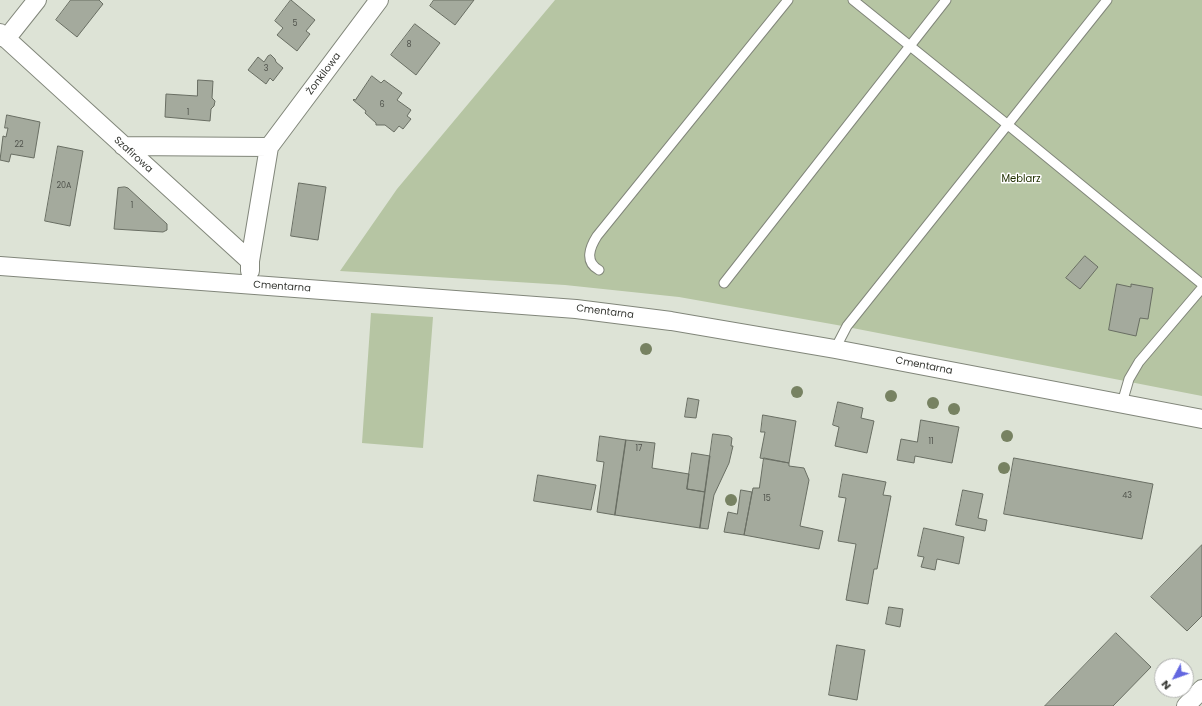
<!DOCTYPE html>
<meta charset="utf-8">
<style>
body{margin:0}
#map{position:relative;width:1202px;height:706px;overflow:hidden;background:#dde3d6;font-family:Poppins,sans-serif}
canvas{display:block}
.north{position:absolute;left:1154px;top:658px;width:40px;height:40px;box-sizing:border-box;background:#fff;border:1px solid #aeafad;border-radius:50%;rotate:229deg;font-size:11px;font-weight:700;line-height:16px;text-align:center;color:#353732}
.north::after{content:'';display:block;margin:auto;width:14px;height:18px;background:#6367e0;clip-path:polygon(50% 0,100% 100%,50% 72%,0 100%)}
</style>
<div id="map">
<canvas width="1202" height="706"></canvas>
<div class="north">N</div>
</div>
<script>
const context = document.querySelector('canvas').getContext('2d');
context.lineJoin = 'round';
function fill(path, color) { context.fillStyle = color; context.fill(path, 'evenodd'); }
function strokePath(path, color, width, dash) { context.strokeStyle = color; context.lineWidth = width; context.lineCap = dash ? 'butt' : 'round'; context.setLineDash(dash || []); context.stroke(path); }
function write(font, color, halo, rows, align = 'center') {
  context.font = font + ' Poppins,sans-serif'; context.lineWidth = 3; context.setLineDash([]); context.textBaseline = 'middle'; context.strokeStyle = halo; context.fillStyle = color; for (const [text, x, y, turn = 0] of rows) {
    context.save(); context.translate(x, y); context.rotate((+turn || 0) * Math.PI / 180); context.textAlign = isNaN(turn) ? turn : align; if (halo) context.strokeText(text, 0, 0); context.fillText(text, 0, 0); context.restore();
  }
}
fill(new Path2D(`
 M555,0h647v396l-365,-71 -158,-28 -114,-12 -225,-14 57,-82z
 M371,313l62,4 -10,131 -61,-5z`), '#b6c5a3');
const building = new Path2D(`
 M71,0h28l4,4 -26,33 -21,-17z
 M291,0l24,20 -9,11 4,3 -13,17 -20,-16 6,-7 -8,-7z
 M434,0h40l-19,25 -25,-19z
 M415,24l25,19 -24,32 -25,-20z
 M271,55l4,4 1,3 7,6 -10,13 -3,-3 -4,6 -18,-14 10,-13 6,5 4,-6z
 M372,76l9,7 3,-3 18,13 -5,7 14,10 -4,6 4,3 -8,10 -4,-3 -5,6 -9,-7h-9v-2l-11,-10 1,-2 -13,-11 1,-1 1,1z
 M198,80l15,1 -1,17 3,3 -1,5 -3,3 -1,12 -45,-4 1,-23 31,2z
 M7,115l33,7 -6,36 -23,-4 -2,8 -9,-2 3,-24 3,1 2,-9h-3z
 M58,146l25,5 -13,75 -25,-5z
 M299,183l27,4 -8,53 -27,-4z
 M125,187l3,1 39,36v6l-4,2 -49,-3 4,-41z
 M1085,256l13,11 -18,22 -14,-11z
 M1117,284l14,3v-3l22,4 -5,31 -8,-1 -4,18 -27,-6z
 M688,398l11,2 -3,18 -11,-1z
 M838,402l25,6 -2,10 13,3 -7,32 -32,-7 4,-19 -6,-2z
 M763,415l33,6 -7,42 -29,-5 5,-26h-4z
 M921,420l38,7 -7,36 -37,-7 -1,7 -17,-3 4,-21 16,3z
 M713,434l16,2 3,2 -1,8h2l-4,17 -15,32 -6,34 -8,-1z
 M600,436l26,4 -11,75 -18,-3 7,-50 -7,-1z
 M626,440l29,3 -3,25 37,6 -2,15 18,3 -5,36 -85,-13z
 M692,453l18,3 -5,36 -18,-3z
 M764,458l25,5v3l15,2 5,12 -9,46 23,5 -4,18 -75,-14 9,-47h6z
 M1014,458l139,26 -11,55 -138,-25z
 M843,474l43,8 -3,13 8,1 -14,73h-3l-6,35 -22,-4 10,-56 -18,-3 8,-43 -7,-1z
 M538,475l58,10 -5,25 -57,-9z
 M741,490l11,2 -8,43 -20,-3 4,-20 9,2z
 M963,490l20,4 -5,24 9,2 -2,11 -29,-6z
 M924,528l40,9 -5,27 -22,-5 -2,11 -14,-3 3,-10 -6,-1z
 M1202,545v71l-15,15 -36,-34z
 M889,607l14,2 -3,18 -14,-3z
 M1116,633l35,34 -38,39h-68z
 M837,645l28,5 -8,50 -28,-5z`);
fill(building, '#a4aa9d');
strokePath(building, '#696e63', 1);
const lane = new Path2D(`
 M853,0l155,125 194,159
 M599,270c-15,-8 -9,-23 -2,-34l191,-236
 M724,283l222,-283
 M835,349l12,-23 260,-326
 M1122,403l7,-24 10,-17 63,-74`);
const street = new Path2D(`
 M0,33l250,228
 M6,39l31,-39
 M123,146l146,1 110,-147
 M0,266l576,43 95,12 164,28 367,70
 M250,271v-10l19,-114
 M1186,706l16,-17`);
strokePath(lane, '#81867a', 11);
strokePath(street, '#81867a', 20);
strokePath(lane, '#fff', 9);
strokePath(street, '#fff', 18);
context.fillStyle = '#778262';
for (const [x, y] of [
 [646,349],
 [797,392],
 [891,396],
 [933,403],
 [954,409],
 [1007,436],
 [1004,468],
 [731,500]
]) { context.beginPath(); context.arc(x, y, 6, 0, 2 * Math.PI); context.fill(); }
write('8px', '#51544d', null, [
 ["5",295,24],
 ["8",409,45],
 ["3",266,69],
 ["6",382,105],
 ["1",188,113],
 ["22",19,145],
 ["20A",64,186],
 ["1",132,206],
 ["11",931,442],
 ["17",639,449],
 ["43",1127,496],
 ["15",767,499]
]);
write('10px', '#353732', '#fff', [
 ["Żonkilowa",324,74,-53],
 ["Szafirowa",133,155,42],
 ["Cmentarna",282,287,4],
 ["Cmentarna",605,312,7],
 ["Cmentarna",924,366,11]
]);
write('10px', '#233303', '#fff', [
 ["Meblarz",1021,179]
]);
</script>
